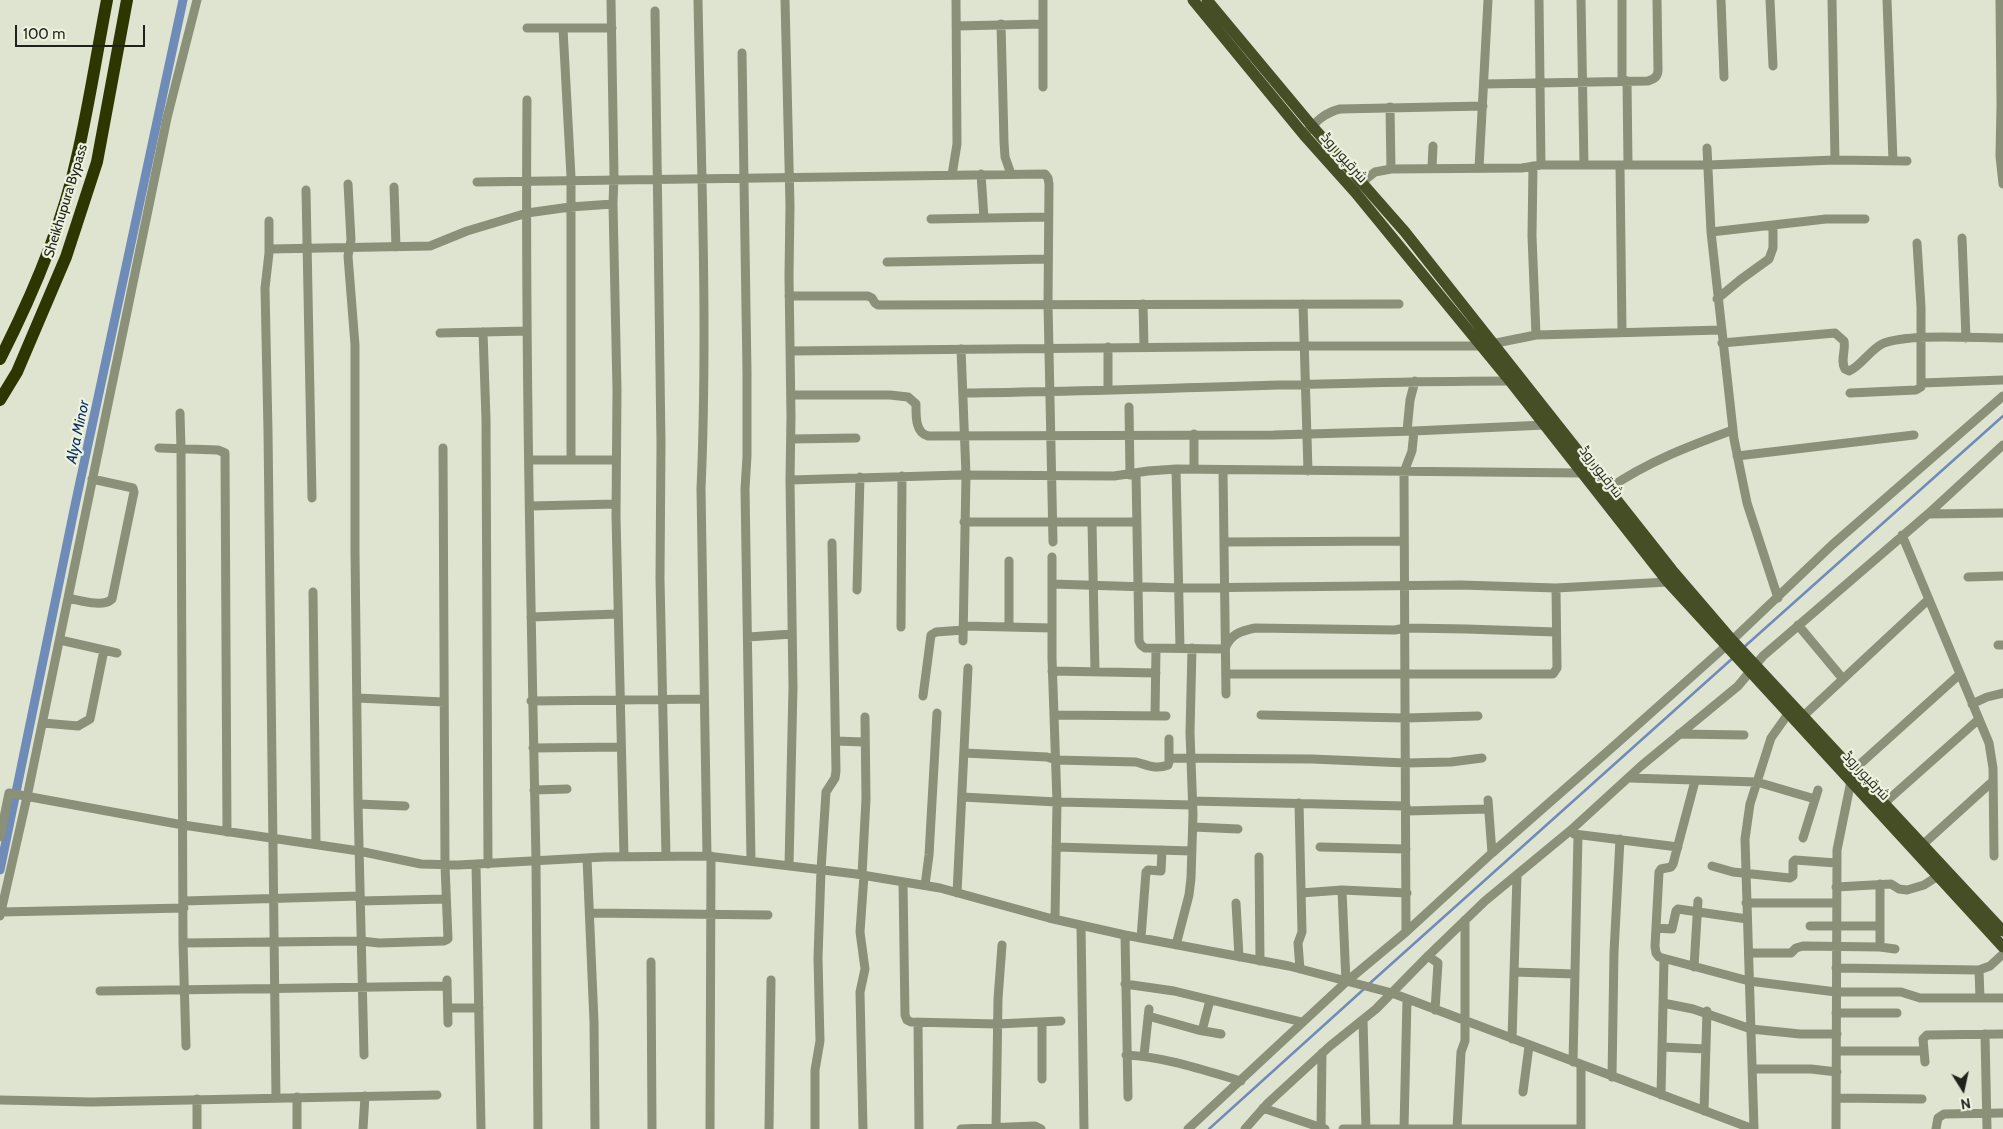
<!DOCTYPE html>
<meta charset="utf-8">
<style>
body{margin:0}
#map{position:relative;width:2003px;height:1129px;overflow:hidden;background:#dfe4d1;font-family:Cabin,sans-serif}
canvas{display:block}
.north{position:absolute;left:1938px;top:1064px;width:50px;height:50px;-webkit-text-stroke:4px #edf2de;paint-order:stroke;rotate:170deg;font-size:14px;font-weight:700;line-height:20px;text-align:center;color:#1f211a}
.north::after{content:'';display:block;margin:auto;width:18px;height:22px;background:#1f211a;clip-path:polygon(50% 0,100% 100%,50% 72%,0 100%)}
.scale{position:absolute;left:15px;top:25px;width:130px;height:22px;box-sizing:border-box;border:2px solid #1f211a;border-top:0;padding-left:6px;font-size:15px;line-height:18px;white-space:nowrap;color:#1f211a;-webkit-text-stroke:4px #edf2de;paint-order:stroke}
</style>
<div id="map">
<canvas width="2003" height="1129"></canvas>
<div class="north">N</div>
<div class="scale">100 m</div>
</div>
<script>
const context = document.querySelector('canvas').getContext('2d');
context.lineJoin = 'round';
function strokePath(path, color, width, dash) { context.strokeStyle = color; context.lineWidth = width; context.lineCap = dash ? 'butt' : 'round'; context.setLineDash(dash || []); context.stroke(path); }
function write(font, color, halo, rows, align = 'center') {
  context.font = font + ' Cabin,Cairo,sans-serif'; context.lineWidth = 4.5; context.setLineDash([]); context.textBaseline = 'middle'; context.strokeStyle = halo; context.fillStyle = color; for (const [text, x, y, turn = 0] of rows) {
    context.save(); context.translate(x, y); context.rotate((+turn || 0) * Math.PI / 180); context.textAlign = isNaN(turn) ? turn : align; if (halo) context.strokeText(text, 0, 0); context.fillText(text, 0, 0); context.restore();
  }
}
strokePath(new Path2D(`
 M1743,648l260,-232
 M1369,984l365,-327
 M1209,1129l155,-140`), '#6f8bb8', 2.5);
strokePath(new Path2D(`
 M0,870l74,-360 109,-510`), '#6f8bb8', 9);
strokePath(new Path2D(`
 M611,0l3,175 -1,29 4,186 -1,126 8,341
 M698,0c3,163 10,326 3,489l6,367
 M785,0l5,205 -1,71 2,141 -1,63 3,207 -4,179
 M1043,0v87
 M1539,0l2,165
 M1581,0l3,165
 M1622,0v81
 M1721,0l3,77
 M1770,0l3,66
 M1832,0l3,160
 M1887,0l6,161
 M2000,0l1,105 -1,51 3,28
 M655,11l6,432 -1,136 6,277
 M1001,24l3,118 1,15 6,17
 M956,26l87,-2
 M527,28h85
 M563,29l8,148v283
 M742,53l5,319v84l-2,33 6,372
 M1627,81l1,84
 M1484,84l164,-3c6,-2 10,-4 10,-11l-1,-70
 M527,100c-2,253 4,507 9,760 1,90 1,179 2,269
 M1390,107l1,62
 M1304,135c11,-12 19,-22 36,-26l143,-3
 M1707,148l4,84 23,207 13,64 31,95
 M1620,165l2,167
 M1533,166l-1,70 4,99
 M1432,168l1,-22
 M1479,168l9,-168
 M981,174l3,44
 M952,175l5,-31 -1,-144
 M477,182l568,-8 3,4 1,6 -1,120 5,238
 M1361,183l14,-11 16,-3 131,-1 19,-3h167l127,-5 72,1
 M348,184l3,56 -3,16 7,89v208l3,251 6,251
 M394,187l2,60
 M306,190l6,308
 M931,219l117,-2
 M269,221v32l-4,35 3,143 8,667
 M1711,232l115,-13h39
 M1962,238l4,100
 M269,249l161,-3 37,-15 60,-18 43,-6 43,-3
 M887,262l161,-3
 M789,296h79l4,2 3,5 3,2 521,-1
 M1717,299l23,-19 29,-21 4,-11v-23
 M1143,304l1,43
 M1303,304l5,167
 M483,332l3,87 2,445
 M440,333l87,-2
 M1722,343l113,-10 9,8c2,9 -4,20 1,28l4,2c11,-4 21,-21 33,-27 22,-11 93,-6 121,-6
 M1108,347v42
 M961,349l5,126 -3,166
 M790,351l515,-5h176l55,-11 185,-5
 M1922,383l81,-3
 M963,393c182,-2 365,-12 547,-12
 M1850,393l66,-3 5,-3v-80l-4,-64
 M791,395h99l18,2 8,7c0,11 -1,29 12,32l346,-1 140,-4 131,-6
 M1129,407l1,68
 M180,413l1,36 2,494 3,103
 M1407,431l3,-31 5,-19
 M791,439l65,-1
 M159,448l59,2 7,3 2,379
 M1737,456l177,-21
 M530,460h86
 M1176,469l4,179
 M1194,469v-35
 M1223,470l3,224
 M1136,473l3,168 2,4 4,3 80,1c5,-15 16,-18 30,-21l140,2 10,-2 62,1 89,3
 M790,480l171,-5 153,1 34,-5 28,-2 406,4
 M1608,489c39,-27 81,-43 125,-59
 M530,506l86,-2
 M1928,514l75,-1
 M964,522h173
 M1092,522l3,150
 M1902,535l87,208 4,25 1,88
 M1225,542l179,-1
 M1052,557v101l5,144 -2,117
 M1009,561v66
 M1968,577l35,-1
 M1052,584l127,4 282,-3 95,3 112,-6
 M857,590l3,-113
 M313,592l3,252
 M68,598c11,2 35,10 44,1l22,-107 -1,-4 -41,-9
 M531,617l87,-3
 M1798,625l45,54
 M963,626l89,2
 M901,627l1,-151
 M748,637l44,-3
 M60,640l57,13
 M1998,645h5
 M1052,671l104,2
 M1227,674h326l4,-6 -1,-80
 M923,696l8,-61 5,-3 27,-2
 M357,698l87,4
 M531,701l173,-2
 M1972,704l15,-7 16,-4
 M1054,715l112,1
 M1261,715l144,3 73,-2
 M1155,716l1,-67
 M1799,720l130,-121
 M43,723l35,3 12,-7 14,-69
 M1679,734l65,1
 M836,741l28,1
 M533,748l88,-1
 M964,753l83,4 9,3 80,2c11,3 20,8 32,3l1,-3v-23
 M1169,758l143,1 94,4 45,-1 31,-4
 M1849,774l111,-100
 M1630,778l127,4 58,17
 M1695,781l-22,83 -2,3 -10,2 -2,3 -4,74 1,7 3,4 90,24 87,11h65l19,6h83
 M534,790l33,-1
 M962,797l95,5 135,3
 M1488,800l4,53
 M1192,801l214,5
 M1299,803l3,129 -4,11 2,26
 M358,804l47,2
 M1880,807l99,-88
 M1406,811l82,-2
 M1193,827l45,2
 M1574,834l104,13
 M0,837l9,-44 174,32 176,26 62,13 37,1 146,-8 103,-1 149,18 84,14 109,30 76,17 164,31 103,27 361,136
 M1803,838l15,-48
 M1056,847l136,4
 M1320,847l86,2
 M1919,848l74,-67
 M1259,857l1,104
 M587,858l7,164 1,107
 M476,864l5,265
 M1712,866l21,6 57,6 3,-2v-14l2,-2 41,3
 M862,875l4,-76 -1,-82
 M903,882l2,133 2,5 4,2 86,2 64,-3
 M1880,884v63
 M925,885l4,-30 8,-142
 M1836,887l55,-3 8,5 8,1 17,-5 14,-9
 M1342,890l4,92
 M957,893l11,-225
 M1301,893l41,-3 65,3
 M184,901l176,-5
 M360,901l86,-2
 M1236,903l3,54
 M1746,903h90
 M1,912l183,-4
 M590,913l178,2
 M0,916l27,-119 140,-679 30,-118
 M1081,925l3,204
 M1810,926h70
 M1656,928l16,1 4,-18 2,-2 69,10
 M1406,932l-2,-460 8,-21 2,-20
 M1125,935l3,162
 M1141,938l5,-66 2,-2 13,1 1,-21
 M183,943l178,-2 18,2 65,-2 4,-2 -3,-74 -2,-417
 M1176,945l13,-50 2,-17 2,-64 -3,-81 2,-85
 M1749,953h42l5,-5 7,-2 77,1 15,2
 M1428,956l10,7 -3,47
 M651,962l1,167
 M1694,967l4,-66
 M1836,968l143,2 11,-4 13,-12
 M1979,970l1,28
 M1514,972l61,2
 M447,980l1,43
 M1125,984l49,7 128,31
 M100,991l347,-5
 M1663,1003l30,6 58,20 49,5h37
 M448,1008h31
 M1836,1013h61
 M1148,1016l50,14 23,4
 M1363,1020l3,109
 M918,1022l1,107
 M1202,1031l8,-31
 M1985,1034l2,95
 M1512,1039l5,-164
 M1662,1047l44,2
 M1837,1051h87
 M1126,1055c40,2 77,15 115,26
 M1144,1055l5,-46
 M1573,1062l5,-227
 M1925,1062l-2,-23 4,-4 76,-1
 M1581,1065v64
 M1752,1069h59l26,3
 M1612,1077l2,-125 6,-113
 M1042,1079v-57
 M1523,1092l6,-46
 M1661,1095l3,-136
 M1837,1098l85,1
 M197,1099v30
 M0,1100l91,2 346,-7
 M1263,1108l62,21
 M1704,1111l3,-100
 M1457,1128l4,-76 4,-11v-121
 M297,1129v-32
 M363,1129l2,-33
 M710,1129l1,-273
 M769,1129l2,-149
 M815,1129v-59l5,-29 -2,-83 3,-88 5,-78 9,-14 1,-7 -4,-228
 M863,1129l-3,-137 5,-23 -5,-37 4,-57
 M961,1129l74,-3 6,3
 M996,1129l2,-130 4,-54
 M1188,1129l158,-147 60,-50 86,-79 123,-108 111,-99 106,-101 171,-149
 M1245,1129l23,-26 62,-57 46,-37 52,-53 57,-55 86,-71 70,-64 97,-80 25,-30 165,-142 75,-69
 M1321,1129l1,-76
 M1343,1129h238
 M1404,1129l3,-130
 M1754,1129l-9,-290 5,-35 21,-66 17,-24
 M1836,1129l1,-279 14,-69
 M1936,1129l2,-11 6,-4 59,-1`), '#8b9079', 9);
strokePath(new Path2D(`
 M1193,0l111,135 51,57 155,189 158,201 335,365
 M1207,0l105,126 93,106 267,338 60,70 271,291`), '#454e24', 11);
strokePath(new Path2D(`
 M0,359c32,-63 62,-132 77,-202 12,-52 20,-105 30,-157
 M0,400l17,-28 49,-115 31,-95 30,-162`), '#2e3600', 12);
write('14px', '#1f211a', '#edf2de', [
 ["شرقپور روڈ",1344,158,48],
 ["Sheikhupura Bypass",66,201,-73],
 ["شرقپور روڈ",1601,472,52],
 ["شرقپور روڈ",1866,776,47]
]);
write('italic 15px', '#082c62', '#edf2de', [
 ["Alya Minor",78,432,-78]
]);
</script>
